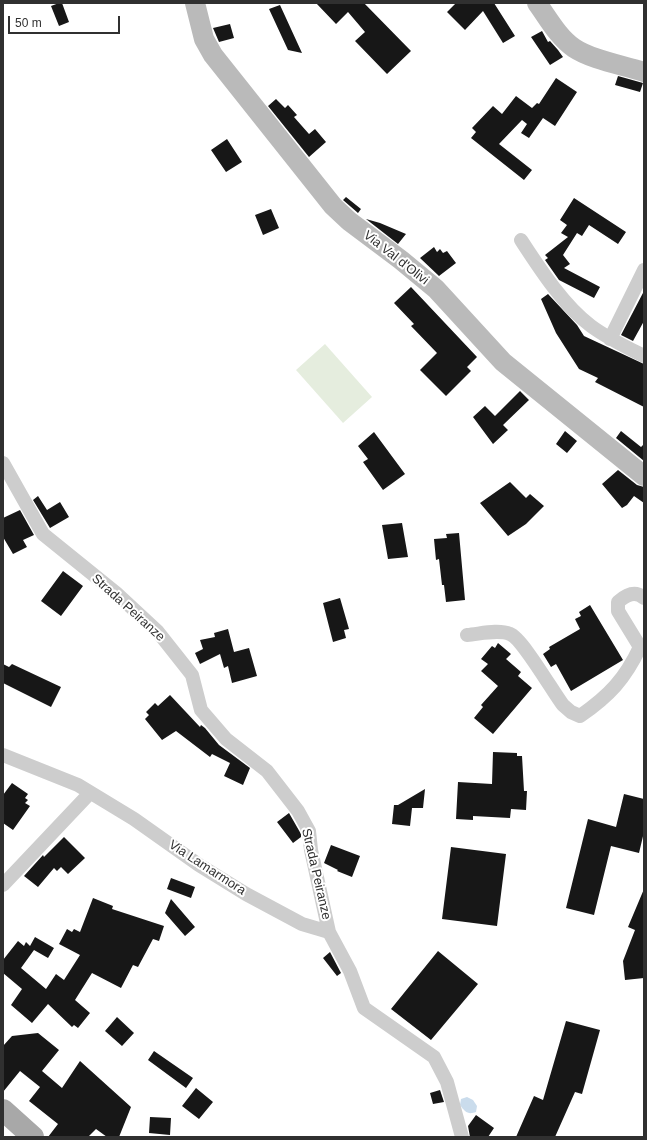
<!DOCTYPE html>
<style>
body{margin:0}
#map{position:relative;width:647px;height:1140px;overflow:hidden;background:#fff;font-family:Arial,sans-serif}
canvas{display:block}
.frame{position:absolute;inset:0;border:4px solid #303030;pointer-events:none}
.scale{position:absolute;left:8px;top:16px;width:112px;height:18px;box-sizing:border-box;border:2px solid #303030;border-top:0;padding-left:5px;font-size:12px;line-height:14px;white-space:nowrap;color:#303030;-webkit-text-stroke:3px #fff;paint-order:stroke}
</style>
<div id="map">
<canvas width="647" height="1140"></canvas>
<div class="frame"></div>
<div class="scale">50 m</div>
</div>
<script>
const context = document.querySelector('canvas').getContext('2d');
context.lineJoin = 'round';
function fill(path, color) { context.fillStyle = color; context.fill(path, 'evenodd'); }
function strokePath(path, color, width, dash) { context.strokeStyle = color; context.lineWidth = width; context.lineCap = dash ? 'butt' : 'round'; context.setLineDash(dash || []); context.stroke(path); }
function write(font, color, halo, rows, align = 'center') {
  context.font = font + ' Arial,sans-serif'; context.lineWidth = 4; context.setLineDash([]); context.textBaseline = 'middle'; context.strokeStyle = halo; context.fillStyle = color; for (const [text, x, y, turn = 0] of rows) {
    context.save(); context.translate(x, y); context.rotate((+turn || 0) * Math.PI / 180); context.textAlign = isNaN(turn) ? turn : align; if (halo) context.strokeText(text, 0, 0); context.fillText(text, 0, 0); context.restore();
  }
}
fill(new Path2D(`
 M325,344l47,53 -29,26 -47,-53z`), '#e5edde');
fill(new Path2D(`
 M467,1097l6,3 4,6 -1,6c-8,3 -11,0 -16,-7l1,-6z`), '#cadcec');
fill(new Path2D(`
 M59,3h3l7,19 -10,4 -8,-20z
 M316,3h48l47,48 -24,23 -32,-33 10,-9 -17,-20 -12,12z
 M456,3h38l21,33 -12,7 -20,-32 -18,19 -18,-18z
 M280,5l22,48 -14,-3 -19,-41z
 M230,24l4,14 -15,4 -6,-14z
 M542,31l6,11 2,-1 8,9 5,7 -13,8 -19,-28z
 M618,76l25,7 -3,9 -25,-7z
 M556,78l21,14 -22,34 -12,-8 -14,20 -8,-5 6,-9 -5,-4 -23,24 33,26 -8,10 -53,-42 5,-6 -4,-4 21,-22 9,8 14,-18 16,12 5,-5 2,1z
 M276,99l9,9 3,-3 9,10 -3,2 15,17 6,-5 11,13 -17,15 -41,-51z
 M227,139l15,23 -16,10 -15,-22z
 M346,197l15,12 -3,4 -15,-13z
 M574,198l52,34 -8,12 -29,-19 -7,11 -5,-3 -14,22 7,9 -6,4 36,19 -6,11 -35,-18 -14,-20 3,-2 -3,-3 23,-18 -7,-4 6,-8 -7,-5z
 M271,209l8,19 -16,7 -8,-20z
 M366,219l14,4 26,11 -8,10z
 M434,247l3,5 3,-3 3,4 4,-2 9,12 -17,13 -19,-18z
 M411,287l66,70 -10,10 4,4 -25,25 -26,-26 17,-17 -26,-27 3,-2 -20,-21z
 M644,291v30l-11,20 -12,-6z
 M548,294l29,31 7,11 60,28v43l-49,-25 3,-4 -19,-9 -23,-36 -15,-34z
 M520,391l9,9 -26,25 5,5 -15,14 -20,-27 12,-11 10,10z
 M565,431l12,10 -10,12 -11,-9z
 M621,431l20,16 3,-3v17l-28,-23z
 M374,432l31,42 -22,16 -20,-28 5,-3 -10,-13z
 M618,470l19,15 7,2v16l-10,-7 -7,9 -5,3 -20,-24z
 M510,482l16,16 4,-4 14,12 -18,18 -18,12 -28,-33z
 M38,496l9,14 13,-8 9,15 -19,11 -17,-28z
 M20,510l14,25 -11,5 4,7 -14,7 -10,-17v-19z
 M402,523l6,34 -20,2 -6,-34z
 M459,533l6,67 -19,2 -2,-17h-2l-3,-26 -3,1 -2,-21 13,-1 -1,-4z
 M63,571l20,15 -22,30 -20,-15z
 M340,598l9,31 -5,1 2,8 -13,4 -10,-39z
 M590,605l33,55 -52,31 -15,-27 -5,3 -8,-13 7,-5 -1,-2 31,-18 -5,-10 6,-3 -2,-4z
 M228,629l6,23 15,-4 8,28 -25,7 -4,-17 -4,2 -4,-14 -20,10 -5,-11 8,-4 -3,-9 15,-3 -1,-4z
 M498,643l13,11 -5,5 15,13 -3,4 14,12 -39,46 -19,-16 9,-11 -2,-2 17,-19 -17,-15 7,-7 -7,-5 11,-13 3,2z
 M3,664l6,3 3,-3 49,23 -10,20 -48,-24z
 M170,695l30,32 1,-2 4,3 14,17 31,23 -7,17 -19,-9 6,-13 -18,-9 -2,3 -34,-26 -14,9 -17,-21 4,-4 -3,-3 9,-9 3,3z
 M493,752l24,1v3h5l2,35h3l-1,19 -15,-1 -1,9 -37,-2v4l-17,-1 2,-37 34,2z
 M12,783l16,11 -3,4 3,2 -3,3 5,3 -17,24 -10,-7v-28z
 M425,789l-2,19h-11l-2,18 -18,-2 2,-19h4z
 M624,794l20,5v33l-5,21 -28,-7 -17,69 -28,-7 22,-89 28,8z
 M289,813l12,21v3l-8,6 -16,-21z
 M64,837l21,21 -17,16 -7,-7 -4,4 -3,-3 -16,19 -14,-11 19,-21 1,2z
 M331,845l29,11 -8,21 -15,-6 1,-1 -14,-7z
 M451,847l55,7 -9,72 -55,-7z
 M171,878l24,9 -4,11 -24,-9z
 M644,889v89l-19,2 -2,-19 12,-31 -7,-3z
 M93,898l20,8 -1,3 52,17 -5,15 -6,-2 -15,28 -5,-2 -12,23 -29,-15 -17,27 15,13 -12,15 -4,-3 -2,2 -24,-23 -16,19 -21,-18 11,-16 -19,-16v-13l15,-19 6,5 2,-4 4,4 5,-9 19,11 -6,10 -14,-8 -13,18 25,21 10,-15 8,6 16,-25 -21,-11 8,-15 5,3 2,-3 6,3z
 M171,899l24,28 -10,9 -20,-23z
 M438,951l40,33 -47,56 -40,-31z
 M330,952l11,21 -4,3 -14,-18z
 M117,1017l17,16 -12,13 -17,-15z
 M566,1021l34,9 -18,64 -7,-2 -20,45h-39l18,-41 9,4z
 M38,1033l21,17 -17,21 20,17 18,-27 51,46 -12,30h-12l-11,-8 -8,8h-40l10,-13 -29,-23 11,-14 -20,-16 -17,21v-46l9,-10z
 M154,1051l39,27 -7,10 -38,-28z
 M196,1088l17,14 -14,17 -17,-13z
 M440,1090l4,12 -11,2 -3,-11z
 M476,1115l18,13 -6,9h-18l-2,-11z
 M150,1117l21,1 -1,17 -21,-2z`), '#171717');
strokePath(new Path2D(`
 M521,240c19,29 42,65 70,86 16,12 35,21 53,30
 M610,339l34,-69
 M3,463l40,71 73,59 42,39 34,43 9,35 25,29 41,32 31,40 11,20 2,19 18,82 21,39 14,37 70,49 13,25 15,55
 M467,635c13,-1 31,-6 43,-1 12,4 43,58 53,71l8,7 9,4c29,-20 45,-37 60,-69l-22,-36v-9c8,-7 17,-12 26,-4
 M3,755l75,30 56,34 65,46 47,29 56,30 27,8
 M3,885l87,-92`), '#cdcdcd', 14);
strokePath(new Path2D(`
 M195,3l9,36 9,16 120,151 16,15 52,39 35,29 67,73 141,114
 M537,3c11,15 21,34 37,45 18,12 49,17 70,24`), '#bababa', 20);
strokePath(new Path2D(`
 M3,1110l30,27`), '#a8a8a8', 22);
write('13px', '#303030', '#fff', [
 ["Via Val d'Olivi",396,258,38],
 ["Strada Peiranze",128,608,42],
 ["Via Lamarmora",207,868,33],
 ["Strada Peiranze",316,874,77]
]);
</script>
